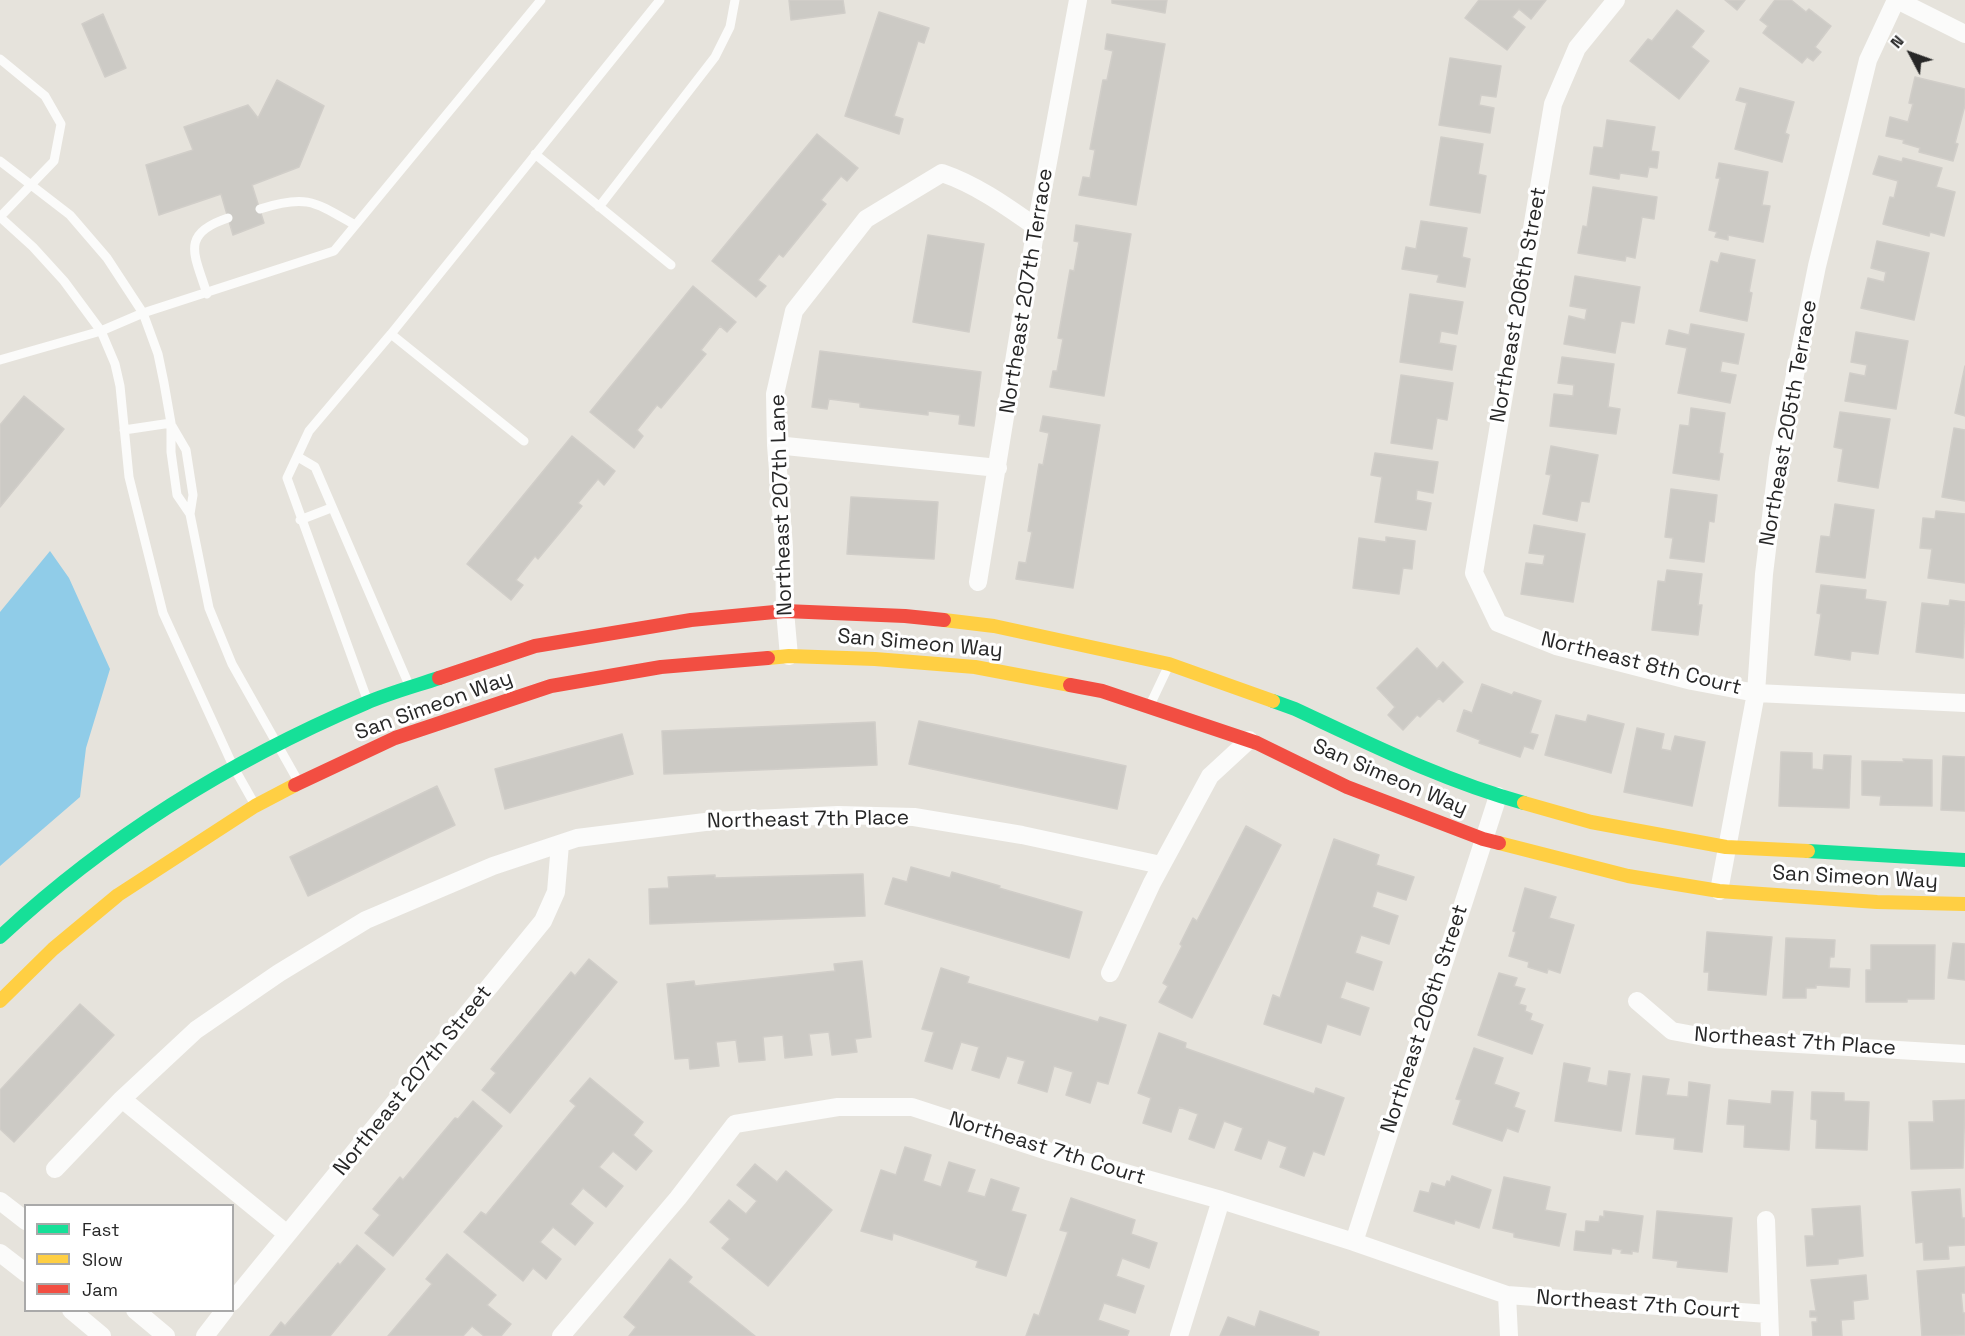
<!DOCTYPE html>
<style>
body{margin:0}
#map{position:relative;width:1965px;height:1336px;overflow:hidden;background:#e6e3dc;font-family:"Space Grotesk",sans-serif}
canvas{display:block}
.legend{position:absolute;left:24px;top:1204px;width:210px;height:108px;box-sizing:border-box;background:#fff;border:2px solid #a9a9a9;margin:0;padding:8px 10px;list-style:none;font-size:18px;color:#272727}
.legend li{display:flex;align-items:center;gap:12px;height:30px}
.legend b{width:30px;border:2px solid #a9a9a9}
.north{position:absolute;left:1881px;top:24px;width:60px;height:60px;-webkit-text-stroke:4px #fff;paint-order:stroke;rotate:311deg;font-size:16px;font-weight:700;line-height:24px;text-align:center;color:#272727}
.north::after{content:'';display:block;margin:auto;width:21px;height:27px;background:#272727;clip-path:polygon(50% 0,100% 100%,50% 72%,0 100%)}
</style>
<div id="map">
<canvas width="1965" height="1336"></canvas>
<ul class="legend">
<li><b style="height:8px;background:#16e098"></b>Fast</li>
<li><b style="height:8px;background:#ffcf43"></b>Slow</li>
<li><b style="height:8px;background:#f24e42"></b>Jam</li>
</ul>
<div class="north">N</div>
</div>
<script>
const context = document.querySelector('canvas').getContext('2d');
context.lineJoin = 'round';
function fill(path, color) { context.fillStyle = color; context.fill(path, 'evenodd'); }
function strokePath(path, color, width, dash) { context.strokeStyle = color; context.lineWidth = width; context.lineCap = dash ? 'butt' : 'round'; context.setLineDash(dash || []); context.stroke(path); }
function write(font, color, halo, rows, align = 'center') {
  context.font = font + ' "Space Grotesk",sans-serif'; context.lineWidth = 6; context.setLineDash([]); context.textBaseline = 'middle'; context.strokeStyle = halo; context.fillStyle = color; for (const [text, x, y, turn = 0] of rows) {
    context.save(); context.translate(x, y); context.rotate((+turn || 0) * Math.PI / 180); context.textAlign = isNaN(turn) ? turn : align; if (halo) context.strokeText(text, 0, 0); context.fillText(text, 0, 0); context.restore();
  }
}
fill(new Path2D(`
 M50,551l19,27 41,91 -24,79 -6,49 -80,69v-254z`), '#90cce8');
const building = new Path2D(`
 M789,0h54l2,13 -54,7z
 M1112,0h55l-2,13 -53,-10z
 M1479,0h67l-15,19 -12,-10 -7,8 13,10 -18,23 -42,-32z
 M1725,0h20l-8,10z
 M1775,0h16l15,12 3,-3 22,17 -16,21 6,5 -8,9 -6,-4 -5,6 -39,-30 5,-7 -8,-6z
 M1677,10l27,21 -13,16 18,14 -30,38 -49,-38 18,-22 4,2z
 M879,12l50,16 -5,15 -6,-2 -24,75 9,3 -4,15 -54,-18z
 M103,14l23,54 -21,9 -23,-53z
 M1107,34l58,10 -29,161 -57,-10 4,-18 7,1 5,-28 -5,-1 13,-69h4l6,-29 -8,-2z
 M1450,58l51,8 -5,31 -15,-2 -2,10 15,3 -4,25 -51,-8z
 M1915,77l50,12v16l-10,38 3,1 -5,17 -34,-9 1,-4 -17,-5 1,-3 -18,-4 4,-19 18,5 5,-18 -4,-1z
 M277,80l47,26 -25,61 -47,18 12,38 -31,12 -12,-41 -62,21 -13,-50 47,-15 -9,-23 64,-22 10,13z
 M1740,88l54,14 -9,31 4,2 -7,27 -47,-13 12,-46 -11,-3z
 M1607,120l48,7 -4,24 8,1 -2,16 -8,-1 -2,10 -27,-4 -1,6 -29,-5 4,-27 9,1z
 M817,134l41,34 -11,13 -6,-5 -20,24 5,4 -43,53 -4,-3 -21,26 8,6 -10,11 -44,-36z
 M1441,137l42,7 -5,30 8,2 -6,37 -50,-8z
 M1879,156l23,6 1,-4 39,10 -6,19 19,5 -11,44 -14,-4 -1,4 -46,-12 7,-27 4,1 4,-17 -25,-7z
 M1719,163l49,9 -6,33 8,1 -7,36 -35,-7v5l-13,-3 2,-5 -8,-2 11,-52h-4z
 M1593,187l64,10 -3,22 -12,-2 -7,41 -9,-2 -1,5 -47,-8 5,-27 4,1z
 M1421,221l46,7 -5,29 8,2 -5,28 -28,-5 2,-7 -37,-6 4,-22 10,2z
 M1076,225l55,9 -27,162 -54,-9 3,-16h4l6,-32 -5,-1 12,-68 4,1 5,-29 -5,-1z
 M928,235l56,9 -15,88 -56,-10z
 M1877,241l52,12 -15,67 -53,-12 7,-30 16,4 2,-10 -15,-4z
 M1721,253l34,7 -6,32 3,1 -5,28 -47,-10 11,-50 7,2z
 M1575,276l65,11 -6,36 -13,-2 -6,32 -51,-9 5,-28 16,4 2,-11 -17,-3z
 M693,286l43,36 -9,10 -7,-6 -19,24 5,4 -45,54 -4,-3 -20,25 6,6 -9,12 -44,-36z
 M1410,294l53,8 -6,32 -16,-3 -2,12 17,3 -4,24 -52,-8z
 M1691,324l53,10 -6,30 -16,-3 -2,11 16,3 -6,28 -52,-10 9,-45 -21,-4 3,-14 20,5z
 M1856,332l52,9 -12,68 -51,-8 5,-28 15,3 2,-11 -16,-3z
 M820,351l161,21 -7,54 -15,-2 1,-9 -32,-4v4l-68,-8v-4l-31,-4 -2,10 -15,-2z
 M1562,357l52,7 -6,43 12,2 -4,25 -66,-8 4,-32 19,2 1,-11 -16,-2z
 M1965,366v50l-10,-3z
 M1401,375l52,8 -6,37 -10,-2 -5,31 -41,-6z
 M24,396l40,33 -64,78v-82z
 M1691,408l34,5 -6,40 4,1 -4,26 -46,-7 7,-48 9,1z
 M1840,412l50,7 -12,69 -40,-7 5,-32 -9,-2z
 M1043,416l57,9 -27,163 -57,-9 3,-17 7,1 6,-31 -4,-1 11,-67 4,1 6,-32 -9,-2z
 M1954,428l11,2v71l-23,-4z
 M572,436l43,35 -11,14 -6,-6 -20,24 4,3 -44,53 -3,-3 -19,24 7,5 -12,15 -44,-36z
 M1551,446l47,9 -9,47 -8,-1 -4,20 -34,-7 8,-39 -5,-1z
 M1375,453l63,9 -5,31 -16,-3 -1,10 15,3 -5,27 -51,-8 7,-45 -11,-2z
 M1671,489l46,6 -3,27 -5,-1 -5,41 -34,-4 3,-20 -8,-1z
 M851,497l87,5 -4,57 -87,-5z
 M1835,504l39,6 -9,68 -49,-6 5,-36 9,1z
 M1936,511l29,3v69l-37,-5 4,-29 -12,-1 3,-30 12,1z
 M1534,525l51,9 -12,68 -52,-8 5,-31 17,2 2,-10 -16,-2z
 M1386,537l29,4 -3,28 -9,-1 -4,26 -46,-6 6,-50 27,4z
 M1667,570l35,4 -4,31h4l-4,30 -46,-5 6,-49 7,1z
 M1821,585l45,5 -1,9 21,3 -8,52 -27,-3 -1,9 -35,-5 6,-41 -4,-1z
 M1950,600l15,2 -2,56 -47,-6 6,-49 27,3z
 M1417,648l20,21 6,-7 20,20 -20,20 -4,-4 -19,19 -3,-2 -14,15 -15,-15 7,-8 -18,-19z
 M1482,684l30,11 2,-3 27,9 -11,32 8,2 -5,14 -9,-3 -4,11 -41,-14 1,-3 -23,-9 7,-21 8,3z
 M1556,715l30,7 2,-7 36,9 -13,49 -66,-18z
 M919,721l207,45 -9,43 -208,-45z
 M875,722l2,43 -213,9 -2,-43z
 M1637,728l27,6 -3,15 10,2 4,-15 30,6 -13,64 -68,-14z
 M622,734l11,40 -128,35 -10,-40z
 M1781,752l31,1v16l11,1 1,-15 27,1 -2,52 -70,-2z
 M1943,756l22,1v54l-24,-1z
 M1903,759l29,1v46l-52,-1 1,-9 -19,-1v-34l42,1z
 M437,786l18,39 -147,71 -18,-39z
 M1246,826l35,19 -89,173 -33,-16 9,-16 -5,-3 19,-37 -2,-2 13,-26 4,3z
 M1334,839l45,16 -3,10 38,12 -8,23 -29,-9 -5,16 26,9 -9,28 -28,-9 -6,18 27,9 -9,28 -27,-9 -6,17 29,10 -9,27 -33,-11 -6,19 -57,-19 9,-29 7,3z
 M911,867l39,11 2,-6 48,14 -1,2 83,24 -13,46 -184,-54 8,-26 14,4z
 M863,874l2,42 -215,8 -1,-35 20,-1 -1,-11 47,-2v3z
 M1525,888l31,9 -7,21 25,7 -14,48 -12,-4 -1,4 -19,-6 1,-5 -20,-6 7,-24 -3,-1z
 M1707,932l65,5 -6,58 -58,-5 1,-18h-5z
 M1786,938l49,2 -1,17h-4l-1,11 21,1 -1,18 -33,-2v3h-10v10h-23z
 M1953,943l12,1v36l-17,-2z
 M1871,945h64l-1,54h-27v3h-41v-32h5z
 M589,959l28,23 -107,131 -28,-23 14,-17 -5,-4 80,-97 4,4z
 M862,961l9,76 -16,2 2,13 -25,3 -3,-23 -20,2 3,21 -27,3 -2,-23 -20,2 2,23 -26,2 -3,-22 -20,2 3,24 -29,3 -1,-11 -14,1 -8,-75 27,-3 1,5 140,-15 -1,-7z
 M941,968l28,9 -2,6 131,39 2,-5 26,8 -18,59 -11,-3 -7,22 -24,-8 7,-23 -19,-6 -7,26 -29,-9 7,-22 -18,-5 -8,22 -27,-8 7,-23 -18,-5 -9,27 -27,-8 9,-29 -12,-3z
 M1499,973l18,5 -3,8 11,3 -6,15 7,2 -1,5 7,3 -2,6 13,5 -11,29 -54,-19z
 M80,1004l34,31 -100,107 -14,-13v-39z
 M1159,1033l27,10 -1,5 129,46 2,-6 28,10 -20,57 -11,-4 -9,25 -24,-9 7,-20 -19,-7 -7,19 -26,-9 8,-22 -19,-7 -10,27 -25,-9 9,-25 -19,-7 -8,25 -28,-9 8,-25 -13,-5z
 M1474,1048l29,10 -9,26 25,9 -5,14 11,4 -7,21 -11,-4 -5,13 -49,-17 8,-24 -5,-1z
 M1564,1063l26,5 -3,14 20,4 2,-15 21,3 -9,57 -66,-10z
 M1643,1076l26,3 -3,16 22,2 1,-15 21,3 -8,67 -28,-3 1,-11 -39,-4z
 M590,1078l53,44 -10,13 19,16 -16,19 -23,-19 -14,16 24,19 -17,21 -23,-19 -13,16 23,19 -18,22 -22,-18 -13,15 21,17 -15,20 -13,-11 -10,13 -59,-49 17,-20 5,3 90,-109 -6,-5z
 M1772,1091l21,1 -4,58 -45,-3 1,-22 -18,-1 2,-24 42,4z
 M1812,1092l32,1v8l25,1 -2,48 -51,-2 1,-28 -6,-1z
 M1965,1100l-2,68 -52,1 -2,-47h25l-1,-21z
 M473,1101l29,25 -109,130 -28,-23 15,-18 -7,-6 27,-32 3,3 52,-62 3,1z
 M905,1147l26,8 -8,26 18,6 8,-25 26,8 -8,22 18,5 6,-18 28,9 -8,23 15,4 -20,61 -30,-9 2,-6 -85,-28 -1,7 -31,-9 20,-61 15,5z
 M755,1164l22,18 9,-11 46,39 -64,76 -46,-38 8,-9 -20,-17 19,-22 17,14 11,-13 -20,-16z
 M1452,1176l39,14 -12,38 -24,-8 -1,4 -40,-13 6,-20 9,2 3,-10 13,4 2,-6 3,1z
 M1504,1177l46,10 -5,23 21,4 -7,32 -45,-9v-4l-21,-5z
 M1960,1189l2,29h3v27l-17,1 1,13 -25,1 -1,-18 -7,1 -4,-51z
 M1071,1198l64,22 -4,14 26,9 -8,25 -27,-10 -6,18 28,10 -9,27 -31,-10 -6,17 31,11 -2,5h-101l8,-22 5,2 29,-84 -8,-2z
 M1860,1206l3,50 -25,3v5l-31,2 -2,-30h9l-2,-27z
 M1604,1211l39,5 -5,36 -6,-1v3l-11,-1 1,-3 -10,-2 -1,6 -37,-4 2,-19 9,1 1,-11 13,1 1,-6 4,1z
 M1657,1211l75,7 -5,54 -50,-5 1,-6 -25,-3z
 M357,1245l28,24 -55,67h-60l11,-14 4,4 53,-63 2,2z
 M447,1254l49,41 -9,10 24,19 -10,12h-17l-12,-10 -9,10h-75l44,-52 -6,-5z
 M670,1259l22,18 -4,5 67,54h-126l7,-9 -12,-10z
 M1965,1267v26h-4l2,20h2v22l-43,1 -5,-65z
 M1866,1275l2,24 -15,2 1,18 -13,1 1,16h-29l-1,-14h5v-5h-7v-6h6l-5,-31z
 M1260,1311l59,21 -1,4h-98l8,-19 27,10z`);
fill(building, '#cccac5');
strokePath(building, '#d1cec9', 1.5);
strokePath(new Path2D(`
 M0,59l45,37 16,28 -7,37 -54,56 33,30 31,34 37,50 14,33 5,22 9,91 34,136 70,153 22,39
 M535,154l136,111
 M0,161l70,54 37,43 36,55 15,41 6,29 7,40v29l6,43 13,19
 M599,207l116,-150 15,-30 5,-27
 M260,209c47,-15 55,-7 95,16
 M207,294c-12,-39 -28,-60 21,-76
 M391,334l133,107
 M0,360l101,-29 42,-18 191,-62 207,-251
 M172,426l14,24 7,45 -3,19 19,94 23,56 66,117
 M124,430l47,-7
 M298,457l17,10 94,218
 M300,520l31,-12
 M367,699l-80,-221 22,-47 82,-97 269,-334
 M1150,705l18,-38`), '#fbfbfa', 9);
strokePath(new Path2D(`
 M1616,0l-39,48 -24,56 -79,469 24,50 58,23 136,35 64,12 209,10
 M1897,0l68,34
 M776,445l222,23
 M978,582l58,-355 42,-227
 M789,656l-4,-45 -1,-64 -8,-102 -1,-51 19,-83 72,-92 76,-46c35,12 64,33 94,54
 M1719,891l37,-198 8,-119 14,-115 39,-193 51,-206 28,-60
 M1110,973l42,-90 58,-107 39,-36
 M1637,1001l35,30 43,8 250,15
 M122,1099l165,135
 M55,1169l67,-70 74,-69 83,-57 87,-53 127,-54 84,-28 136,-17 125,-6 76,2 108,18 139,30
 M0,1201l26,20
 M1766,1220l4,116
 M1354,1242l144,-446
 M0,1253l26,20
 M1507,1295l2,41
 M232,1302l311,-381 13,-29 4,-48
 M71,1310l31,26
 M135,1310l31,26
 M205,1336l20,-26
 M561,1336l117,-138 57,-74 103,-17h74l135,44 174,49 133,42 153,53 261,19
 M1179,1336l42,-136`), '#fbfbfa', 18);
strokePath(new Path2D(`
 M1273,701l22,8c75,35 149,72 229,94
 M1808,851l157,9
 M0,937c107,-100 232,-177 366,-234 23,-10 49,-17 73,-25`), '#16e098', 14);
strokePath(new Path2D(`
 M944,620l50,6 175,38 104,37
 M768,658l21,-2 86,3 100,8 95,18
 M1524,803l67,19 135,25 82,4
 M1499,843l129,33 91,15 158,11 88,2
 M0,1001l53,-52 65,-54 137,-89 40,-21`), '#ffcf43', 14);
strokePath(new Path2D(`
 M439,678l96,-32 156,-26 94,-9 120,5 39,4
 M1070,685l32,6 155,52 90,44 136,52 16,4
 M295,785l100,-47 156,-52 110,-19 107,-9`), '#f24e42', 14);
write('21px', '#272727', '#fff', [
 ["Northeast 207th Terrace",1027,291,-81],
 ["Northeast 206th Street",1519,305,-80],
 ["Northeast 205th Terrace",1789,423,-80],
 ["Northeast 207th Lane",782,505,-92],
 ["San Simeon Way",920,644,5],
 ["Northeast 8th Court",1641,664,14],
 ["San Simeon Way",434,706,-20],
 ["San Simeon Way",1390,778,23],
 ["Northeast 7th Place",808,820,-1],
 ["San Simeon Way",1855,878,3],
 ["Northeast 206th Street",1425,1019,-72],
 ["Northeast 7th Place",1795,1042,4],
 ["Northeast 207th Street",413,1081,-51],
 ["Northeast 7th Court",1047,1149,17],
 ["Northeast 7th Court",1638,1305,4]
]);
</script>
